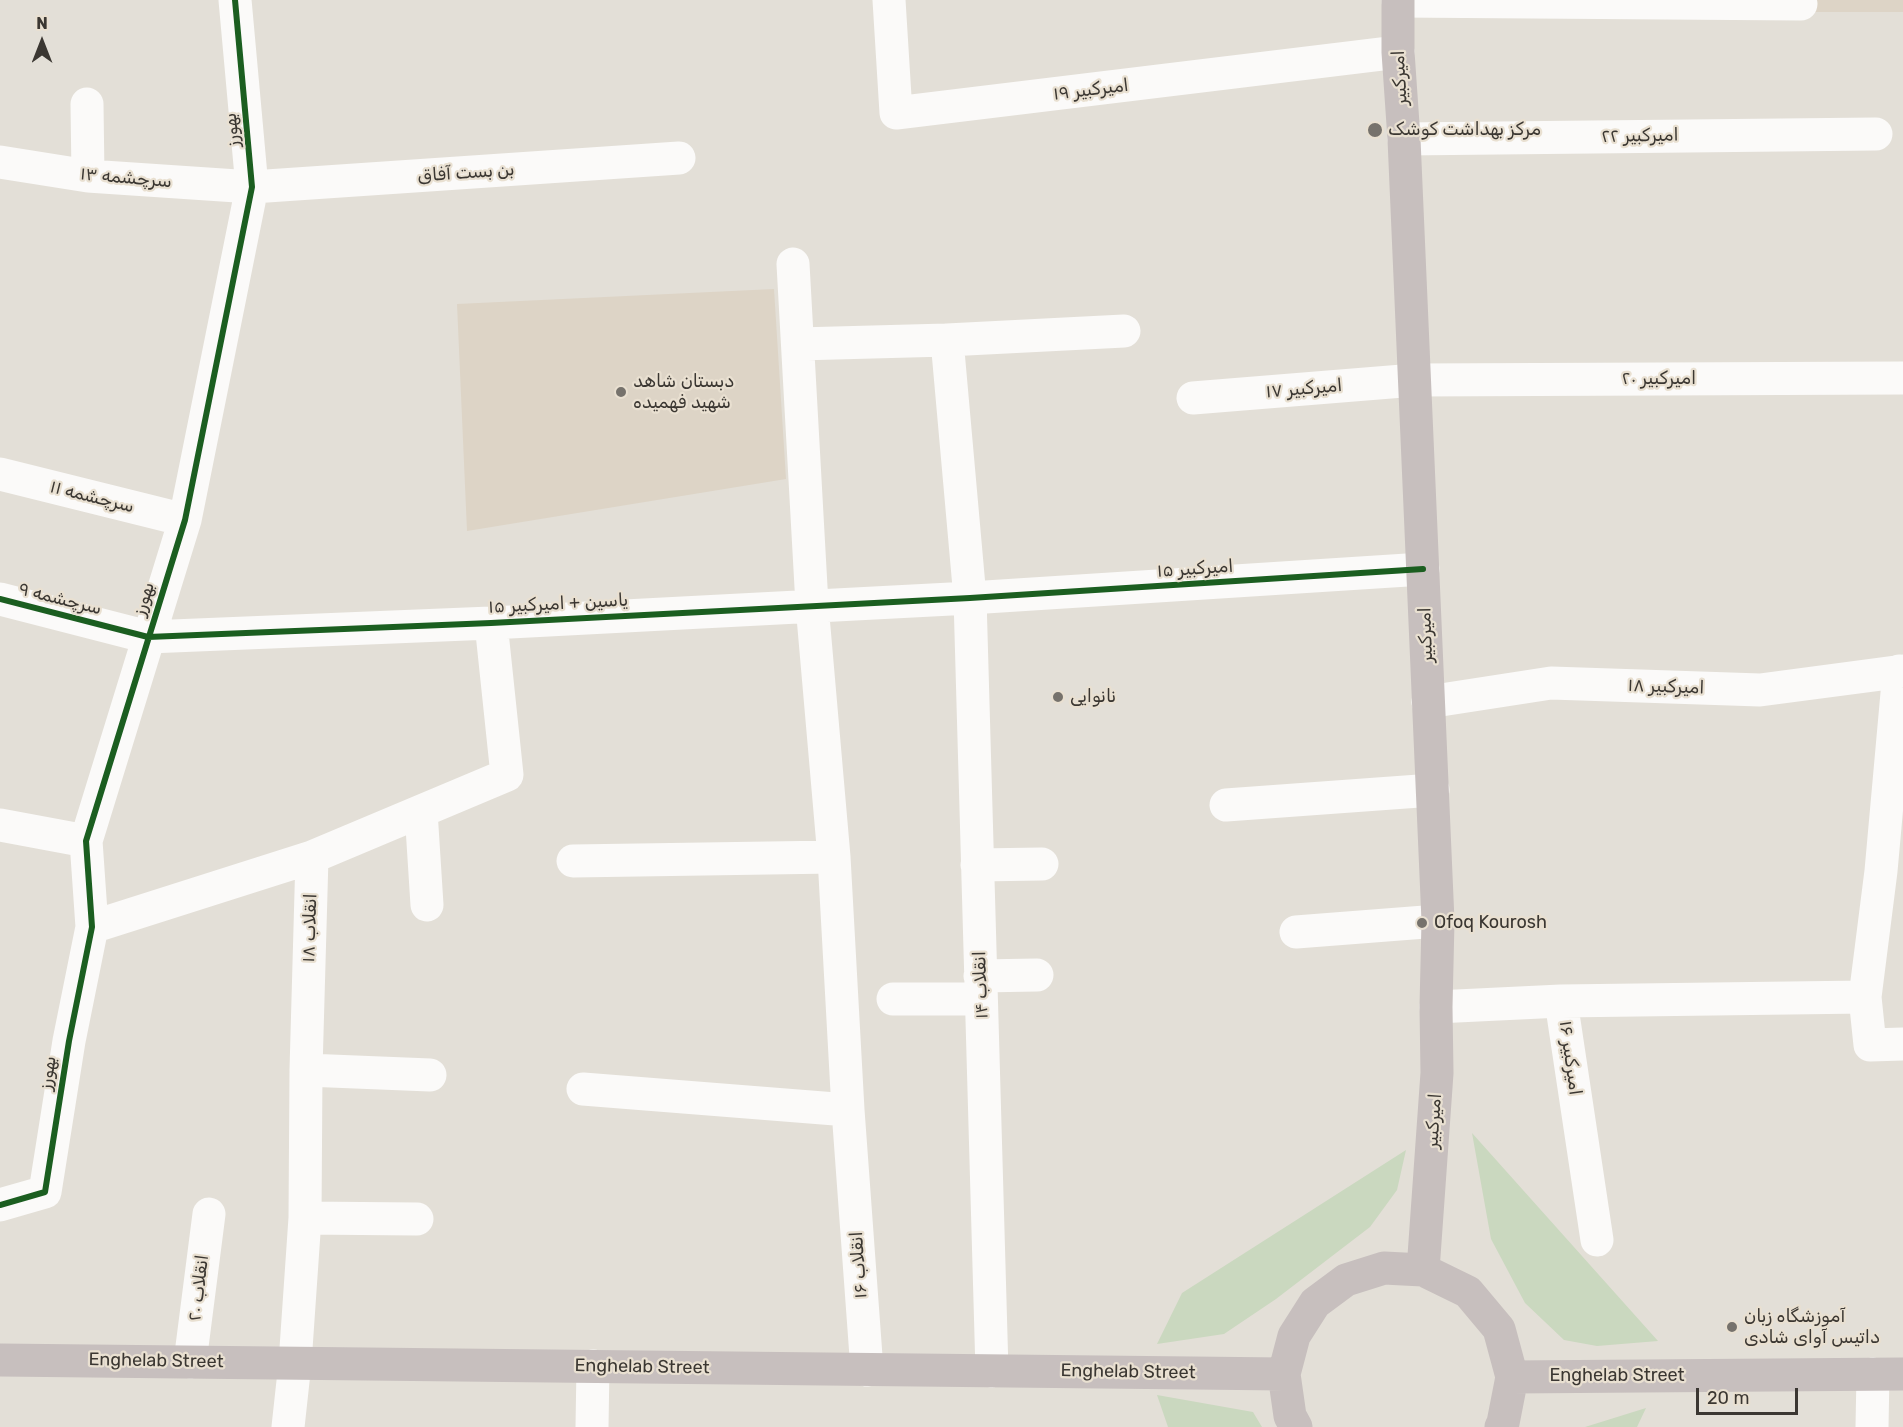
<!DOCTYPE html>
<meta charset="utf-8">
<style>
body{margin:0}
#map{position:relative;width:1903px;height:1427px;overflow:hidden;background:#e3dfd7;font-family:Rubik,sans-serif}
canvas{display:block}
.north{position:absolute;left:12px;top:12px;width:60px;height:60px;-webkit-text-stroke:4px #e9e0d1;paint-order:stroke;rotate:0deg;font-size:16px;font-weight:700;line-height:24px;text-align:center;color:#3b3732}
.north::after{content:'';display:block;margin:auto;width:21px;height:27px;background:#3b3732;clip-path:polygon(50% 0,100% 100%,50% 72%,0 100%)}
.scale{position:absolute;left:1696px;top:1388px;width:102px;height:27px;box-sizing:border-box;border:3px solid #3b3732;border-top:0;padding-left:8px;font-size:18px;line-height:21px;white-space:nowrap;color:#3b3732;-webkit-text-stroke:4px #e9e0d1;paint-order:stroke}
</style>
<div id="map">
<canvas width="1903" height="1427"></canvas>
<div class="north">N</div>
<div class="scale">20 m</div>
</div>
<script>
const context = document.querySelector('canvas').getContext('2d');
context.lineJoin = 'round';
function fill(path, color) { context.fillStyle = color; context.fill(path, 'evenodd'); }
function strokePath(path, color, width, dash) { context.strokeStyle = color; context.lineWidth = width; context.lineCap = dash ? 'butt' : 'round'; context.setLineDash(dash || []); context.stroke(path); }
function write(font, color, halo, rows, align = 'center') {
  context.font = font + ' Rubik,"Noto Naskh Arabic",sans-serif'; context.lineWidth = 4.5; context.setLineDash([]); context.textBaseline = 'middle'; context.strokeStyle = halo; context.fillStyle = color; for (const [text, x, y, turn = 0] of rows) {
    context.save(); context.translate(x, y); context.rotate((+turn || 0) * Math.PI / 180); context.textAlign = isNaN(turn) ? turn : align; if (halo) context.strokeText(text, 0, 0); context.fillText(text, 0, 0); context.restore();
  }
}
fill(new Path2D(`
 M1815,0h88v12h-88z
 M774,289l12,190 -319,52 -10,-227z`), '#ddd4c6');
fill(new Path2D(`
 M1472,1133l186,208 -61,5 -33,-6 -39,-37 -34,-64z
 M1406,1150l-9,40 -27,37 -94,72 -52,35 -67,10 25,-51z
 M1157,1395l96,17 9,15h-94z
 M1646,1408l-9,19h-52z`), '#cad8bf');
strokePath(new Path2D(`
 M889,0l7,113 502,-61
 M1398,1l403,3
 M87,104l1,72
 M1404,139l472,-5
 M0,162l88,14 164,11 427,-29
 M793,264l19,341 22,252 14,253 19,260
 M947,340l23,258 22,773
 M798,344l149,-4 177,-9
 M1193,398l222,-18 488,-2
 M0,474l185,46
 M0,599l148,38 343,-14 479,-25 453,-29
 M1899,671l-18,200 -16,126 5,48 33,-1
 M1428,702l123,-19 209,7 143,-19
 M1226,805l207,-15
 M421,811l6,94
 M0,825l86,16
 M573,861l261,-4
 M977,865l65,-1
 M92,927l220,-70
 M1296,932l142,-11
 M980,976l57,-1
 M893,999h88
 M1561,1001l304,-4
 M1436,1007l125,-6 36,239
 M306,1070l124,5
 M583,1089l265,21
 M0,1205l45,-13 24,-151 23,-114 -6,-86 99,-321 67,-333 -17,-187
 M305,1218l112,1
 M190,1362l19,-148
 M288,1427l7,-64 10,-145 1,-148 6,-213 195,-82 -16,-152
 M592,1427l1,-61
 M1872,1427l1,-53`), '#fbfaf9', 33);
strokePath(new Path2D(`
 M1398,0v52l6,87 34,782 -2,86 1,66 -14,197
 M0,1360l1284,14
 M1512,1377l391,-3
 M1296,1427l-6,-11 -6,-42 10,-38 21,-33 31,-23 38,-12 39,2 45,22 31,37 13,48 -9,46 -2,4`), '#c7bfbe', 33);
strokePath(new Path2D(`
 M0,599l148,38 343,-14 479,-25 453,-29
 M0,1205l45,-13 24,-151 23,-114 -6,-86 99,-321 67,-333 -17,-187`), '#1b5e20', 6);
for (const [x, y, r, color] of [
 [1375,130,8,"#76726c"],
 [621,392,6,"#76726c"],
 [1058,697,6,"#76726c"],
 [1422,923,6,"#76726c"],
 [1732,1327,6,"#76726c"]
]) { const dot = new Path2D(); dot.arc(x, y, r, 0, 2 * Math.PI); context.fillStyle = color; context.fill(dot); strokePath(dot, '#e9e0d1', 2); }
write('18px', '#3b3732', '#e9e0d1', [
 ["امیرکبیر",1400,78,-93],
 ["امیرکبیر ۱۹",1091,90,-7],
 ["بهورز",232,130,-95],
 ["امیرکبیر ۲۲",1640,136,-1],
 ["بن بست آفاق",466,173,-4],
 ["سرچشمه ۱۳",126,178,5],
 ["امیرکبیر ۲۰",1659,379],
 ["امیرکبیر ۱۷",1304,389,-5],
 ["سرچشمه ۱۱",92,497,14],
 ["امیرکبیر ۱۵",1195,569,-4],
 ["سرچشمه ۹",60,599,14],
 ["بهورز",144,599,-72],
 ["یاسین + امیرکبیر ۱۵",558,604,-3],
 ["امیرکبیر",1426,635,-92],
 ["امیرکبیر ۱۸",1666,687,2],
 ["انقلاب ۱۸",310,928,-88],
 ["انقلاب ۱۴",981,985,-92],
 ["امیرکبیر ۱۶",1570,1058,82],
 ["بهورز",48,1073,-81],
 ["امیرکبیر",1434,1121,-86],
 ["انقلاب ۱۶",859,1265,-94],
 ["انقلاب ۲۰",199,1288,-83],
 ["Enghelab Street",156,1361,1],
 ["Enghelab Street",642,1367,1],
 ["Enghelab Street",1128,1372,1],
 ["Enghelab Street",1617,1376]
]);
write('18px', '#3b3732', '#e9e0d1', [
 ["مرکز بهداشت کوشک",1388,130],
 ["دبستان شاهد",633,382],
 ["شهید فهمیده",633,403],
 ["نانوایی",1070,697],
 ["Ofoq Kourosh",1434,923],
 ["آموزشگاه زبان",1744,1317],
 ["داتیس آوای شادی",1744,1338]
], 'left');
</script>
